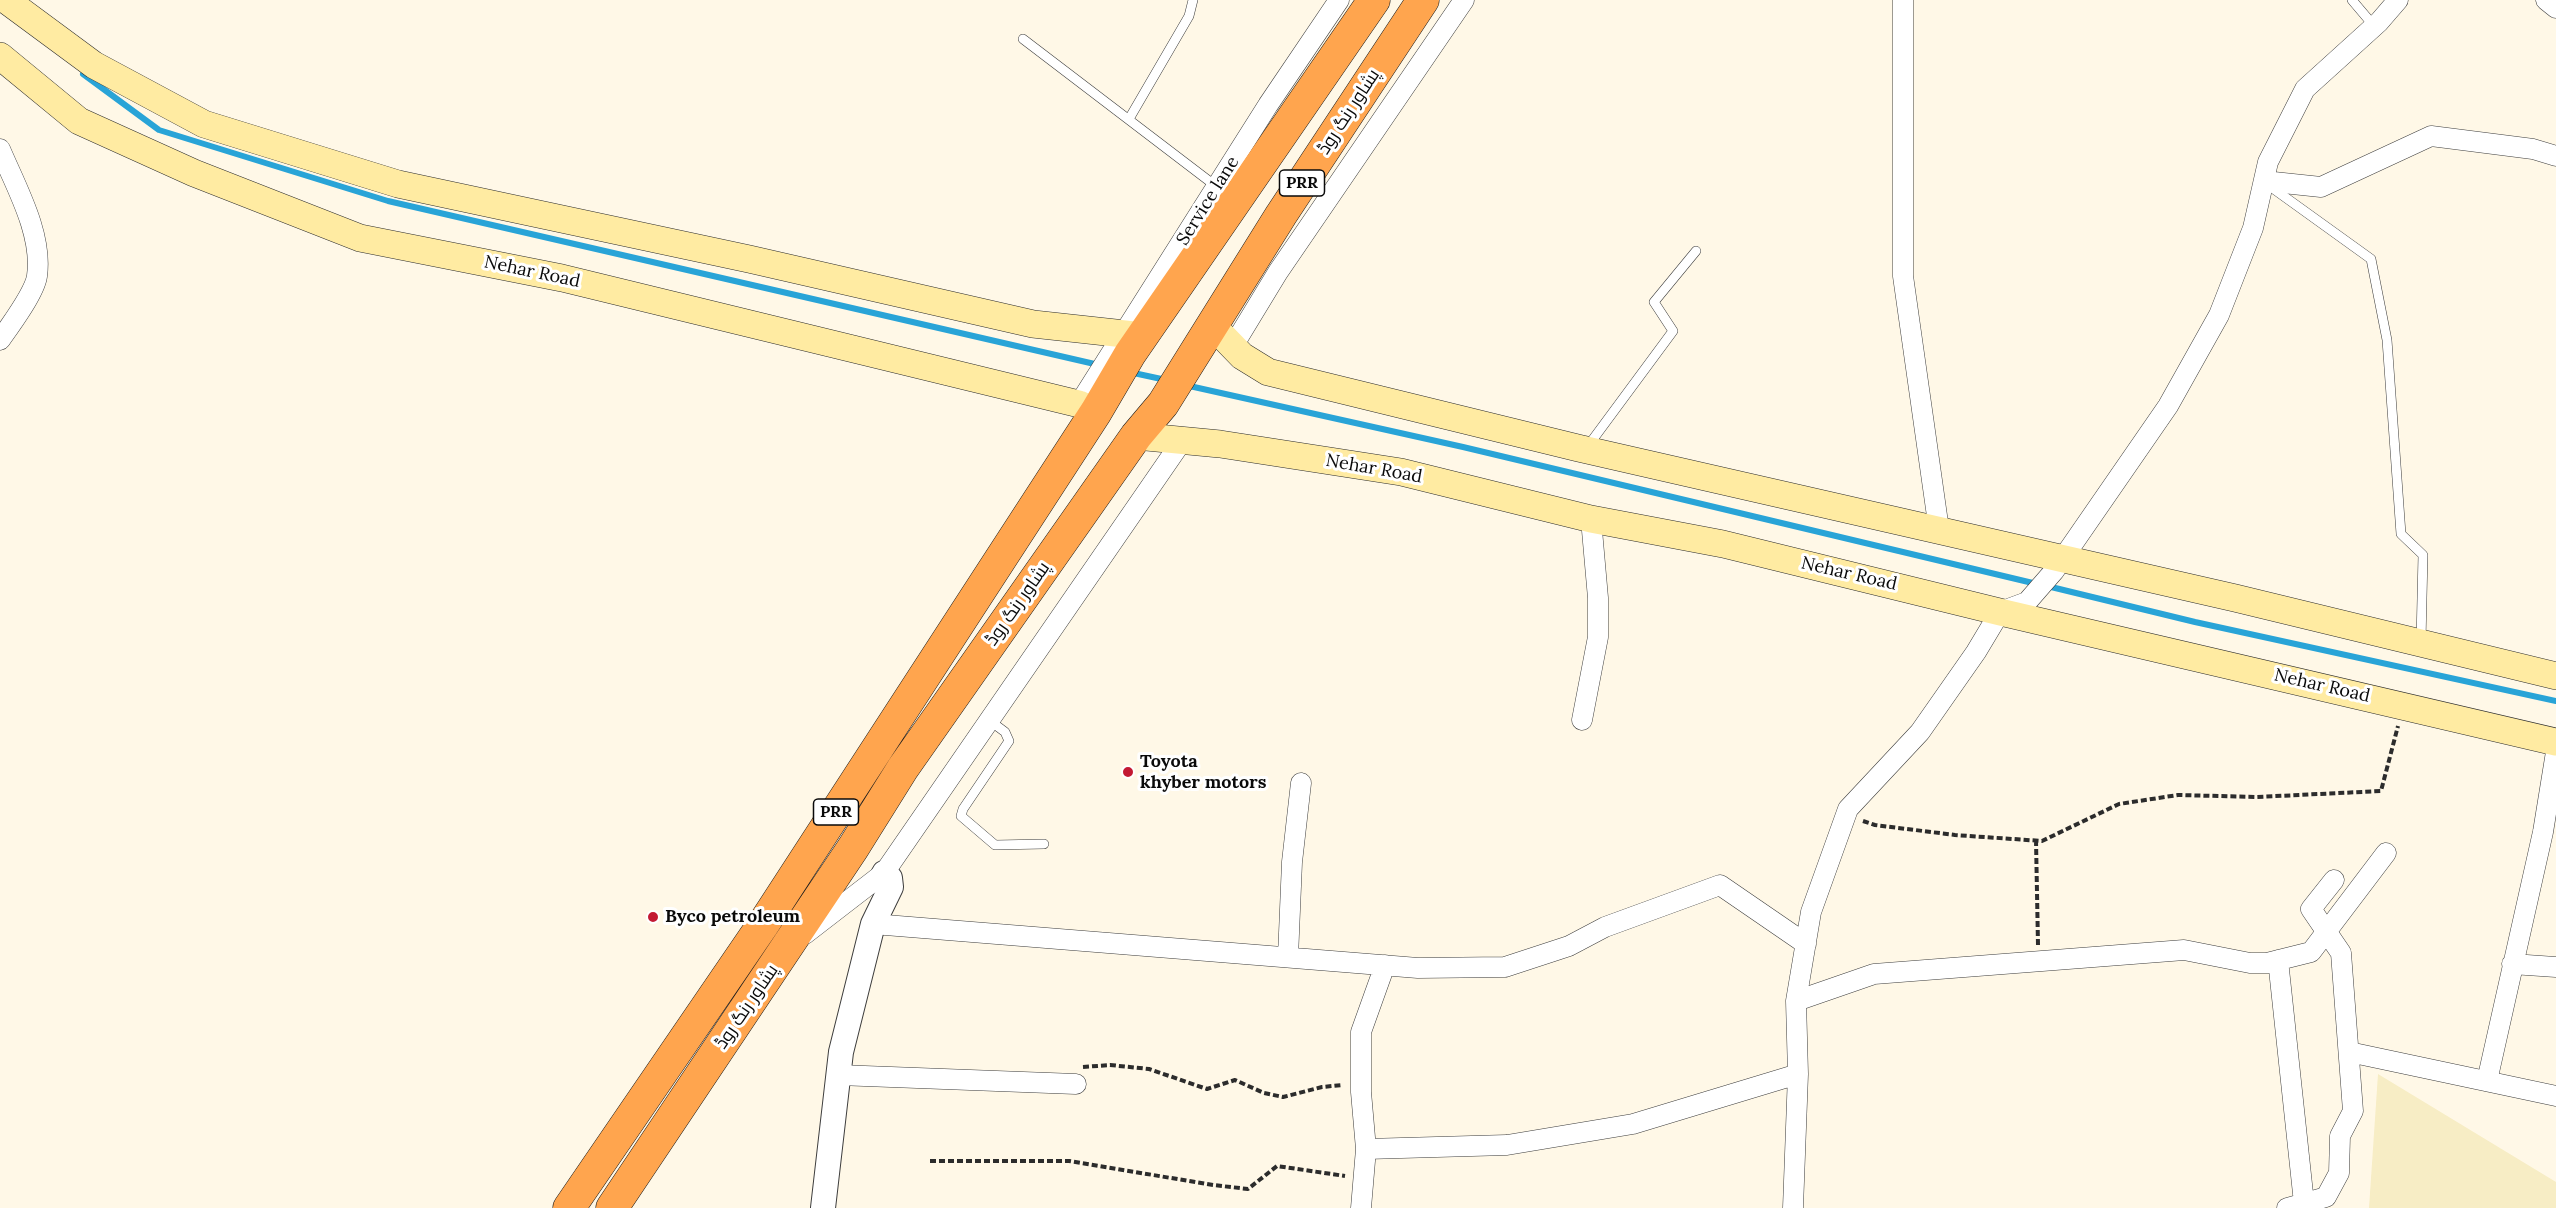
<!DOCTYPE html>
<meta charset="utf-8">
<style>
body{margin:0}
canvas{display:block;background:#fff8e7}
</style>
<canvas width="2556" height="1208"></canvas>
<script>
const context = document.querySelector('canvas').getContext('2d');
context.lineJoin = 'round';
function fill(path, color) { context.fillStyle = color; context.fill(path, 'evenodd'); }
function strokePath(path, color, width, dash) { context.strokeStyle = color; context.lineWidth = width; context.lineCap = dash ? 'butt' : 'round'; context.setLineDash(dash || []); context.stroke(path); }
function write(font, color, halo, rows, align = 'center') {
  context.font = font + ' Lora,Cairo,serif'; context.lineWidth = 6; context.setLineDash([]); context.textBaseline = 'middle'; context.strokeStyle = halo; context.fillStyle = color; for (const [text, x, y, turn = 0] of rows) {
    context.save(); context.translate(x, y); context.rotate((+turn || 0) * Math.PI / 180); context.textAlign = isNaN(turn) ? turn : align; if (halo) context.strokeText(text, 0, 0); context.fillText(text, 0, 0); context.restore();
  }
}
fill(new Path2D(`
 M2378,1074l178,108v26h-187z`), '#f7edc5');
strokePath(new Path2D(`
 M83,74l76,56 229,71 711,164
 M1129,372l37,8
 M1185,385l278,62 574,137
 M2047,586l148,36 361,79`), '#29a4d7', 6);
const service = new Path2D(`
 M2352,0l22,26
 M1023,39l194,148
 M1129,119l60,-103 4,-16
 M2271,187l100,72 16,81 14,194 22,21 -2,86
 M1588,446l85,-115 -19,-29 42,-51
 M989,720l16,12 4,9 -46,68 -2,7 34,29 49,-1`);
const minor = new Path2D(`
 M1903,0v276l36,254
 M2546,0l10,8
 M0,149c16,38 43,85 37,127 -2,16 -27,50 -37,64
 M2264,181l57,6 110,-51 102,13 23,7
 M1233,346l45,-74 186,-272
 M1079,404l189,-299 71,-105
 M1582,720l16,-83v-39l-7,-79
 M873,924l545,44 87,-1 64,-21 36,-19 115,-42 86,59
 M805,934l79,-61 298,-432
 M1288,957l4,-95 9,-79
 M2278,960l26,243
 M2512,964l44,3
 M1796,1001l78,-27 310,-24 66,13h17l44,-11 75,-99
 M2349,1052l207,44
 M838,1075l238,9
 M2487,1081l56,-249 13,-80
 M1366,1149l141,-4 126,-21 165,-50
 M1361,1208l5,-59 -5,-57v-60l24,-67
 M1793,1208l5,-134 -2,-73 15,-89 37,-103 72,-77 56,-80 24,-40 27,-10 27,-31 114,-165 51,-91 34,-87 15,-66 37,-73 74,-67 19,-22
 M2287,1208l39,-11 13,-24 1,-37 13,-25 -12,-158 -30,-44 23,-29`);
const tertiary = new Path2D(`
 M823,1208l18,-156 32,-128 18,-37 -1,-9 -6,-5`);
const secondary = new Path2D(`
 M6,0l88,65 110,59 194,60 351,75 284,65 110,12
 M0,56l79,65 115,52 166,65 202,40 517,126 17,8
 M1211,324l31,32 26,16 310,76 657,150 321,78
 M1136,436l84,8 181,28 190,47 132,25 277,68 556,130`);
const trunk = new Path2D(`
 M569,1208l193,-282 334,-514 34,-58 244,-354
 M612,1208l241,-360 50,-80 233,-332 27,-32 118,-189 142,-215`);
strokePath(service, '#3d3d3d', 10);
strokePath(minor, '#3d3d3d', 21);
strokePath(tertiary, '#3d3d3d', 26);
strokePath(secondary, '#2c2c2c', 28);
strokePath(trunk, '#1b1b1b', 33);
strokePath(new Path2D(`
 M1863,821l12,4 80,10 87,6 77,-37 59,-9 79,2 124,-6 17,-65
 M2036,840l2,105
 M1083,1067l27,-2 39,4 58,20 28,-9 29,13 19,4 39,-10 20,-2
 M930,1161h139l144,24 35,4 29,-23 68,10`), '#2c2c2c', 4, [6, 3]);
strokePath(service, '#fff', 9);
strokePath(minor, '#fff', 20);
strokePath(tertiary, '#fff', 24);
strokePath(secondary, '#ffeba2', 27);
strokePath(trunk, '#ffa54e', 32);
for (const [x, y, r, color] of [
 [1128,772,6,"#c31933"],
 [653,917,6,"#c31933"]
]) { const dot = new Path2D(); dot.arc(x, y, r, 0, 2 * Math.PI); context.fillStyle = color; context.fill(dot); strokePath(dot, '#fff', 2); }
for (const [x, y, w] of [
 [1302,183,45],
 [836,812,45]
]) { const box = new Path2D(); box.roundRect(x - w / 2, y - 13, w, 26, 4.5); context.fillStyle = '#fff'; context.fill(box); strokePath(box, '#0a0a0a', 1.5); }
write('bold 16px', '#0a0a0a', null, [
 ["PRR",1302,183],
 ["PRR",836,812]
]);
write('18px', '#0a0a0a', '#fff', [
 ["پشاور رنگ روڈ",1349,112,-57],
 ["Service lane",1208,201,-58],
 ["Nehar Road",532,272,12],
 ["Nehar Road",1374,469,10],
 ["Nehar Road",1849,574,13],
 ["پشاور رنگ روڈ",1018,604,-55],
 ["Nehar Road",2322,686,13],
 ["پشاور رنگ روڈ",747,1007,-56]
]);
write('bold 18px', '#0a0a0a', '#fff', [
 ["Toyota",1140,762],
 ["khyber motors",1140,783],
 ["Byco petroleum",665,917]
], 'left');
</script>
